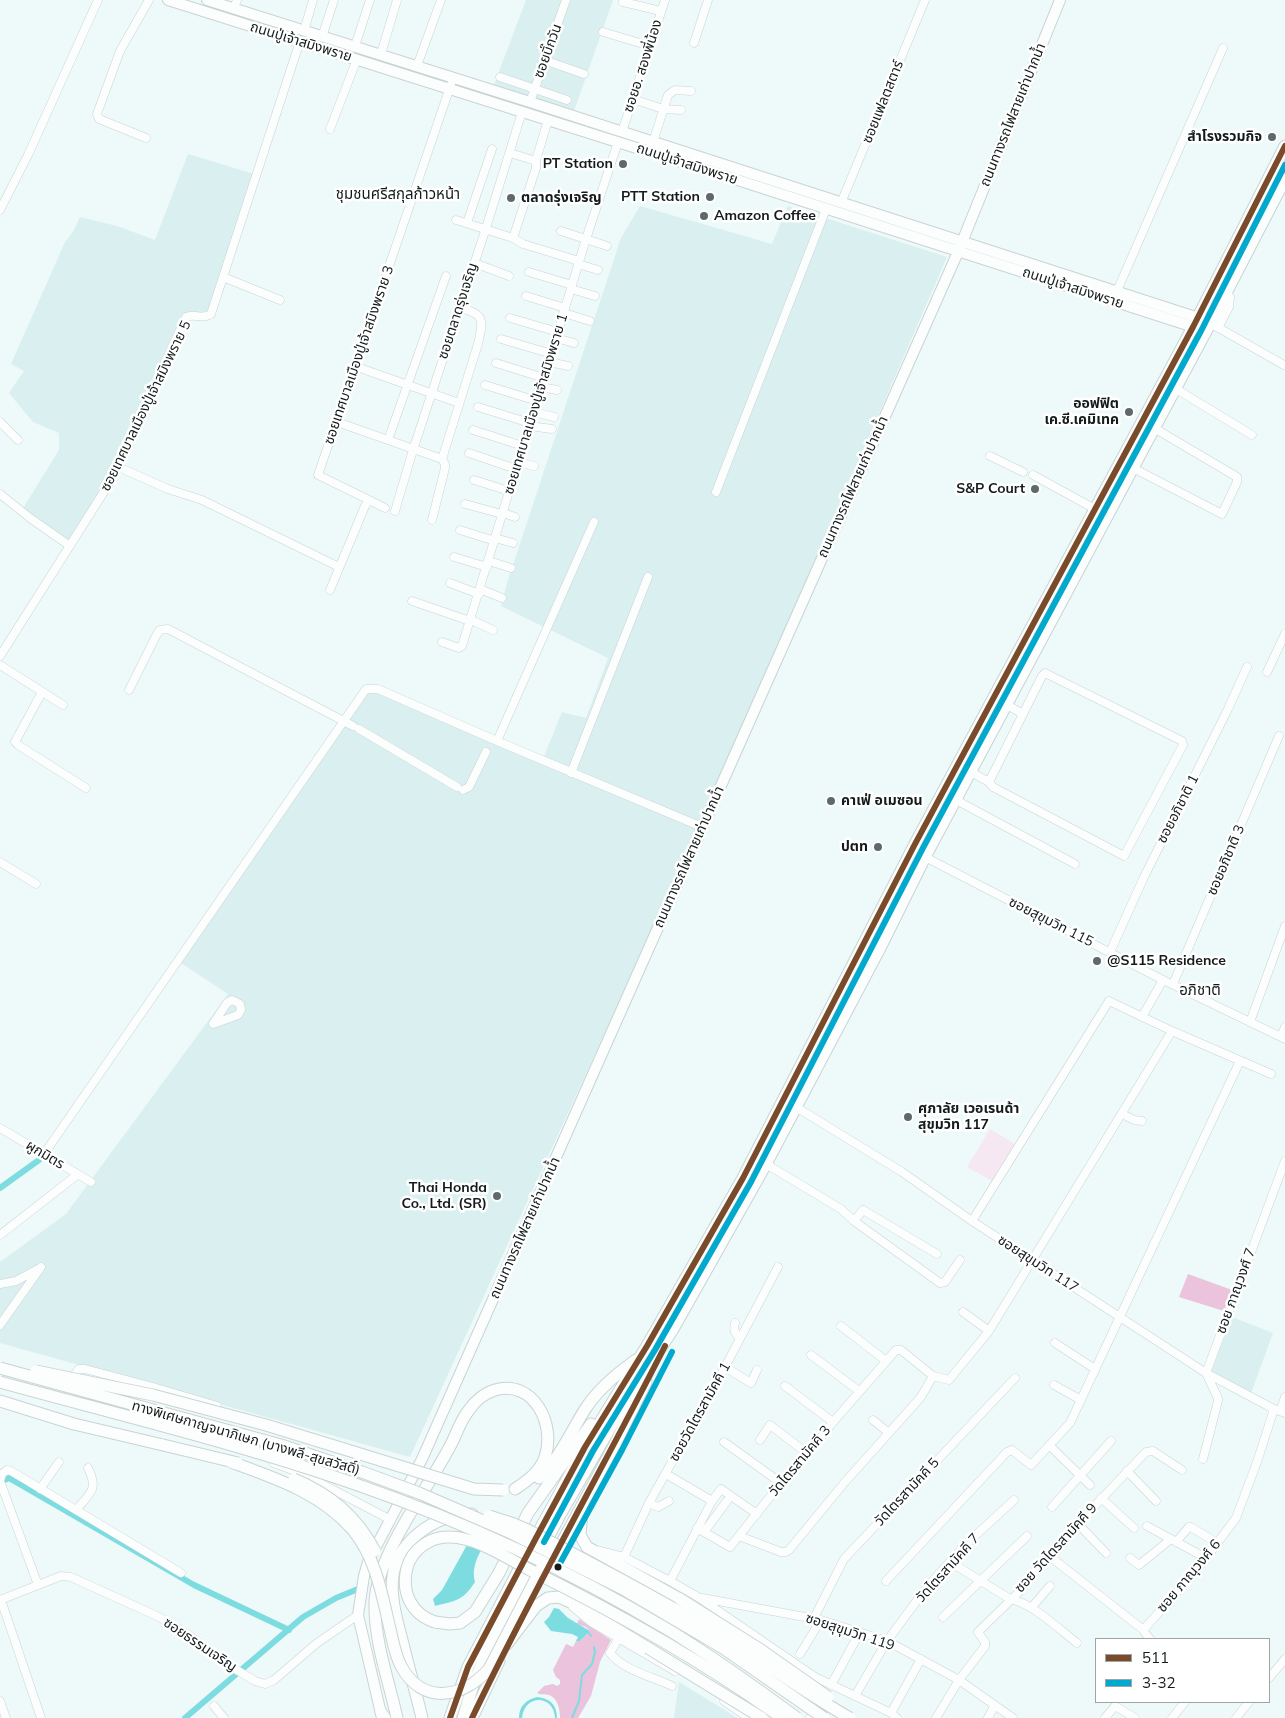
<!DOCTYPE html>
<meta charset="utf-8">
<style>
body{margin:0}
#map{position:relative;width:1285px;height:1718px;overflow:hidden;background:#eef9f9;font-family:Mulish,sans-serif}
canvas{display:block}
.legend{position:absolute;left:1095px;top:1638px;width:175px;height:65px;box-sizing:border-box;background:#fff;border:1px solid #a1a4a4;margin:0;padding:6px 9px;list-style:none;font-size:15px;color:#131b1b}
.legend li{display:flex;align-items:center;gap:10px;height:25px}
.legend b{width:25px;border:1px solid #a1a4a4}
</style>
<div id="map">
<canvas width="1285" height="1718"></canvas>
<ul class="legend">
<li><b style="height:6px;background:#7a4b2a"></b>511</li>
<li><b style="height:6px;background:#00a9ce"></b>3-32</li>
</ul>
</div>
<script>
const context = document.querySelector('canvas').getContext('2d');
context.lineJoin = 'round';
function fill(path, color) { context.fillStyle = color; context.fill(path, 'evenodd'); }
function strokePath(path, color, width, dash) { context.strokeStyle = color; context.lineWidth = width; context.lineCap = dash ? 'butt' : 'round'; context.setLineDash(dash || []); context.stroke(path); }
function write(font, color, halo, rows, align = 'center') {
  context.font = font + ' Mulish,"Noto Sans Thai",sans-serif'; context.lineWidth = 5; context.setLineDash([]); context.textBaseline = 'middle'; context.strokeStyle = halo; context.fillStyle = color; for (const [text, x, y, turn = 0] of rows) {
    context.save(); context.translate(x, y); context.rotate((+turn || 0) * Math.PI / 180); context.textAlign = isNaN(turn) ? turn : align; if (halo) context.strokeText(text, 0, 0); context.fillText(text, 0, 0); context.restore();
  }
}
fill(new Path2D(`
 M526,0h87l-39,111 -80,-26z
 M188,154l66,20 -48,147 -24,-4 -72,151 1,5 -42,70 -47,-33 37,-60v-17l-26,-11 -24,-29 15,-22 -13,-7 54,-122 8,-10 7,-15 37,9 38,14z
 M640,206l132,38 16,-38 159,51 -250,575 -287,625 -410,-114v-81l66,-48 162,-220 -47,-31 190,-274 170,75 21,-52 24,6 22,-60 -107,-52 6,-23 114,-345z
 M1232,1317l41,16 -23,63 -39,-24z
 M679,1682l49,30 9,6h-63z`), '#daeff0');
fill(new Path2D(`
 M990,1129l25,15 -23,37 -25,-14z`), '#f6e8f2');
fill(new Path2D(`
 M1188,1274l44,16 -8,21 -45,-14z
 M579,1619l32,21 -11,22 -9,34 -13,22h-18c0,-8 -2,-20 -11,-23 -4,-1 -9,0 -12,-2l7,-7 9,-2 4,2 3,-2v-4l-4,-3 -3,-7 13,-26 7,3 3,-6h4l10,-10 -4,-4 -9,-3z`), '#ebc3dc');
fill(new Path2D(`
 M478,1525l13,7c-8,17 -21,31 -16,50 -12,19 -20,19 -40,24l-2,-7 9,-9z
 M554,1608l5,1 9,9 22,13 -10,10h-4l2,-4 -6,-3 -21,-3 -7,-9 5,-5z
 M537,1697c13,1 20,8 20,21h-2c-1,-24 -31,-24 -33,0h-3c0,-12 7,-18 18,-21z`), '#7ddce0');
strokePath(new Path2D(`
 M588,1632l3,4
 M572,1718l7,-17 3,-26 10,-11 3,-12 -1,-5`), '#7ddce0', 2);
strokePath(new Path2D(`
 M0,1188l39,-28
 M0,1482l9,-4 185,107 95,45
 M185,1718l118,-101 33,-19 22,-9`), '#7ddce0', 6);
const minor = new Path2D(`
 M623,2l38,9
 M234,8l3,-8
 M304,31l9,-31
 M603,32l47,14
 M322,37l12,-37
 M694,43l14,-43
 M355,46l15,-46
 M381,54l16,-54
 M544,60l40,14
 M417,66l24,-66
 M500,77l67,23
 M633,99l30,10 18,1
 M530,102l36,-102
 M330,129l27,-70
 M622,132l43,-132
 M146,138l-47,-19 -2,-5 23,-63 29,-51
 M653,142l15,-47 7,-5 16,1
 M510,153l26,8
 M841,203l84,-203
 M0,210l28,-55 70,-155
 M456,220l57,18 10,6 56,17
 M467,223l25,-74
 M561,231l46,15
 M513,238l23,-70v-8l12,-40
 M474,263l35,13
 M578,264l20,6
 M529,272l43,13
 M223,277l57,23
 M571,289l24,7
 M1117,291l106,-243
 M526,296l39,12
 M564,313l26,8
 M510,318l48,14
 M1210,323l74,42
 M1218,328l11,-21 1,-10 -4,-3
 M556,338l18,5
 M501,339l51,15
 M549,362l19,4
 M496,363l48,15
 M357,367l102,36
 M485,385l52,16
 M541,387l16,3
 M1176,389l76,46
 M478,407l52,16
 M534,412l20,5
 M0,422l18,18
 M337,422l105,37
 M529,426l23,3
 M473,430l50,16
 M388,440l58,-164
 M469,453l47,16
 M990,456l33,16
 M518,462l16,4
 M1133,468l89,46 15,-32v-5l-83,-49
 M125,470l43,19 34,11 137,67
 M1033,475l62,34
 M474,480l35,11
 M716,492l110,-283
 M0,494l30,24 40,28
 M369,500l16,8
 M465,504l37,10
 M395,511l18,-61 73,-222 36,-116
 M503,513l12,4
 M432,520l13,-52v-4l-3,-5 36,-115c5,-23 8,-30 -18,-36
 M460,530l35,11
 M495,538l18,5
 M454,557l33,10
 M489,561l22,7
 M450,583l29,11
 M480,589l22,9
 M330,590l35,-84 4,-6 -51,-25 133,-391
 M412,601l58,20
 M471,620l22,10
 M442,642l17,6 3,-2 124,-407 32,-97
 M0,656l107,-169 16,-31 63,-139c8,-4 17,3 25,-3l89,-273
 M0,665l63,40
 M1267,672l18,-38
 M129,690l28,-56 3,-4 8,-1 185,97
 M42,692l-27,50 3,3 68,43
 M1007,705l16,9
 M359,729l98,58
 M497,741l97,-219
 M971,772l18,10 4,5 131,69 59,-111 -1,-4 -137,-68 -3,3 -53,106
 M571,773l77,-196
 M463,790l6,-3 17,-35
 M956,800l119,64
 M925,857l238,123 122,59
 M0,862l36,22
 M1110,952l34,-75 84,-168 19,-42
 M1173,984l106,-248
 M232,1000l8,4 1,6 -3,5 -25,9 14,-21z
 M1142,1017l21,-37
 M1250,1022l35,-96
 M1281,1036l4,-9
 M796,1107l106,65 70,49 234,152 68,36 11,4
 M1122,1114l12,6 8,1
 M0,1128l91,54
 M44,1154l322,-465h12l119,52 205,86
 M766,1164l75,45 13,12 86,62 5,-1 15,-22
 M854,1221l9,-11 74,44
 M972,1221l137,-220 63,30 99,43
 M0,1235l77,-60
 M0,1284l16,-3 24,-13
 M963,1312l26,19
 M735,1323c-2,8 0,10 5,15
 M0,1325l41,-58
 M841,1326l45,35
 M1055,1343l40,26
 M811,1355l48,36
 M725,1367l26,16 6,-13
 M1054,1385l27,15
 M785,1386l48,36
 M77,1400l-4,-1 -3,-5 2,-16 7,-9h6l68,18 64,19
 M1280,1411l5,-14
 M873,1420l16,13
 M760,1440l10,-15 38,29
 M724,1442l57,41
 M1049,1445l41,40
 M1203,1459l15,-58v-3l-12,-25 79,-212
 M274,1463l31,12 86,45
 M1127,1471l29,30
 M666,1474l46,27
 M40,1489l19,-27
 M1101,1498l33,30
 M649,1503l9,4 11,-6
 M1052,1507l59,-66
 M76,1510c14,-17 23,-20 12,-42
 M1077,1523l29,30
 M1147,1526l59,32
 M697,1528l33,19 51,-64 27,-29 25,-32 63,-72h5l32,26 16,4 40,-49 183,-300
 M704,1532l23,-31
 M739,1536l42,16h5l3,-2 56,-68 76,-85 12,-21
 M1176,1542l13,-15h2l26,16
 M597,1550l27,7 46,24 28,16 117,80 76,36 6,5
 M1048,1555l93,73h4l55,-62 36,-48 21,-56 17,-53
 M624,1557l25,-54 76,-136 53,-100
 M1130,1558l9,7 32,-26
 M950,1562l60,37c22,4 49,30 67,44
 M670,1581l42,-80 9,-12 36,25
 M886,1581l121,-129 5,-2 19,15 39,-42 170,-362
 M38,1585l-38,-104 2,-7 5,-4 4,1 170,102
 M702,1598l119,22 66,21 72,39 54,38
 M0,1600l61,-24 10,1 88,40 30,18 41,31 25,15 10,3 9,-4 43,-37 41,-28
 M1,1600l40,118
 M573,1607l18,15 84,49
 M1031,1608l19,-22
 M943,1617l84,-81
 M814,1618l30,-59 171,-181
 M1143,1629l2,4 5,6
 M619,1638l-9,15c13,17 43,24 62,33
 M800,1654l21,-34
 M1269,1678l16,-19
 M831,1685l29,-53
 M855,1696l32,-55 40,-54 38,-42 49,-45
 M0,1701l6,17
 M724,1701l25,17
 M214,1706l10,12
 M891,1713l30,-54
 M810,1718c7,-6 11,-11 11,-20
 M936,1718l23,-38 26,-34v-4l-7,-10 43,-42 27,-35 98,-103 7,-1 29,19
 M988,1718l7,-13
 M1105,1718l10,-12 20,12
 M1172,1718l13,-16
 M1236,1718l13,-16`);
const major = new Path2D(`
 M168,0l554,175 484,156
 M207,0l323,102 681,220
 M382,1718l-24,-103 6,-39 4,-14 54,-103 536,-1207 102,-252`);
const highway = new Path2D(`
 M0,1401l74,23 89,21
 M539,1478c20,-19 31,-44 45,-67 13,-21 32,-37 52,-51
 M582,1511l-2,24 7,12 93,52
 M533,1542l52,-95 62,-101 96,-168 172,-334 278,-517 92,-181
 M545,1574l69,-128 32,-64
 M566,1599c-3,-11 2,-22 8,-30
 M435,1622l15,2 10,-1 15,-11 24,-39 29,-60 63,-89
 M507,1644l29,-38 12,-8 11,-1 18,8 71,43
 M381,1712l4,6
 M397,1718c-8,-37 -23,-77 -22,-115 1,-46 51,-112 73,-153 8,-13 11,-28 21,-40 6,-9 16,-17 26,-20 39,-11 61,35 50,67 -5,15 -18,24 -30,32
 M422,1718c-6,-25 -13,-49 -19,-74 -11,-42 -23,-80 16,-111 15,-12 34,-19 53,-19
 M450,1718l18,-51 58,-111
 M463,1718l12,-39 16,-34 70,-132 56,-97 56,-87 93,-165 114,-216 45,-91 286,-535 74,-143
 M472,1718l27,-57`);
strokePath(minor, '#cad3d3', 9);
strokePath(major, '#cad3d3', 12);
strokePath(highway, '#cad3d3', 13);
strokePath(minor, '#fcfefe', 8);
strokePath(major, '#fcfefe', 10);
strokePath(highway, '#fcfefe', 11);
const highwayBridge = new Path2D(`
 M0,1368l281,77 81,27 57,21 92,40 112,56 100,59 101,70
 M36,1371l117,24 113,30 208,64 29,1
 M0,1382c120,33 241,62 358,103 107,37 212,86 309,144 45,27 88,58 130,89
 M163,1445l75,18
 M231,1462c44,16 90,31 122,68 23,28 29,65 37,99 3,12 5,26 11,37 21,39 61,33 88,3l55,-106
 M294,1479c36,15 62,37 81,72
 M489,1516l25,8 14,6c67,35 133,70 197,108 42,26 82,56 125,80
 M680,1599l81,51 67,47
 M435,1622c-24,-8 -34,-30 -28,-54 5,-19 24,-32 43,-31 26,0 57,21 80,33 87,43 173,91 252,148
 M648,1648l114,70`);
strokePath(highwayBridge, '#cad3d3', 13, []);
strokePath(highwayBridge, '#fcfefe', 11);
strokePath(new Path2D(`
 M450,1718l18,-51 68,-129 49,-91 62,-101 96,-168 172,-334 278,-517 92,-181
 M472,1718c60,-126 130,-248 193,-372`), '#7a4b2a', 6);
strokePath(new Path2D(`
 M544,1542l49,-91 62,-101 96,-168 172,-334 278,-517 84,-166
 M558,1567l64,-117 50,-98`), '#00a9ce', 6);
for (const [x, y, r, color] of [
 [1272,137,5,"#606969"],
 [623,164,5,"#606969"],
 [710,197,5,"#606969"],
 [511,198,5,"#606969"],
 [704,216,5,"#606969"],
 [1129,412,5,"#606969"],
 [1035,489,5,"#606969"],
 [831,801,5,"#606969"],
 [878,847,5,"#606969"],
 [1097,961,5,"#606969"],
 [908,1117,5,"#606969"],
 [497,1196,5,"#606969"],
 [558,1567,4.5,"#131b1b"]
]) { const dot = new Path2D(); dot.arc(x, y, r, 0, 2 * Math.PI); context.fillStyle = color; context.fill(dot); strokePath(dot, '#fff', 2); }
write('14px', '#131b1b', '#fff', [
 ["ถนนปู่เจ้าสมิงพราย",301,42,17],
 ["ซอยบิ๊กวัน",548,51,-70],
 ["ซอยอ. สองพี่น้อง",643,66,-72],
 ["ซอยแฟลตสตาร์",883,102,-68],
 ["ถนนทางรถไฟสายเก่าปากน้ำ",1013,115,-68],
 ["ถนนปู่เจ้าสมิงพราย",687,164,18],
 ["ถนนปู่เจ้าสมิงพราย",1073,288,18],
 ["ซอยตลาดรุ่งเจริญ",458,311,-72],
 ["ซอยเทศบาลเมืองปู่เจ้าสมิงพราย 3",359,355,-71],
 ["ซอยเทศบาลเมืองปู่เจ้าสมิงพราย 1",536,404,-73],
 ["ซอยเทศบาลเมืองปู่เจ้าสมิงพราย 5",146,406,-64],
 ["ถนนทางรถไฟสายเก่าปากน้ำ",853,487,-66],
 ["ซอยอภิชาติ 1",1178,809,-63],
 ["ถนนทางรถไฟสายเก่าปากน้ำ",689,857,-66],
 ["ซอยอภิชาติ 3",1226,860,-67],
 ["ซอยสุขุมวิท 115",1051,922,27],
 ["ผูกมิตร",45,1155,31],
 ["ถนนทางรถไฟสายเก่าปากน้ำ",525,1228,-66],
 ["ซอยสุขุมวิท 117",1038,1264,33],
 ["ซอย ภาณุวงศ์ 7",1236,1291,-70],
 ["ซอยวัดไตรสามัคคี 1",700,1412,-61],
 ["ทางพิเศษกาญจนาภิเษก (บางพลี-สุขสวัสดิ์)",246,1438,16],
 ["วัดไตรสามัคคี 3",800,1461,-50],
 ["วัดไตรสามัคคี 5",907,1492,-47],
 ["ซอย วัดไตรสามัคคี 9",1056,1548,-48],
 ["วัดไตรสามัคคี 7",948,1568,-48],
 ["ซอย ภาณุวงศ์ 6",1189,1576,-50],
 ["ซอยสุขุมวิท 119",850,1632,18],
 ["ซอยธรรมเจริญ",200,1645,34]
]);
write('bold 14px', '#131b1b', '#fff', [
 ["สำโรงรวมกิจ",1262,137],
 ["PT Station",613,164],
 ["PTT Station",700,197],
 ["ตลาดรุ่งเจริญ",521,198,"left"],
 ["Amazon Coffee",714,216,"left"],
 ["ออฟฟิต",1119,404],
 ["เค.ซี.เคมิเทค",1119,420],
 ["S&P Court",1025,489],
 ["คาเฟ่ อเมซอน",841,801,"left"],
 ["ปตท",868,847],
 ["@S115 Residence",1107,961,"left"],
 ["ศุภาลัย เวอเรนด้า",918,1109,"left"],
 ["สุขุมวิท 117",918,1125,"left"],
 ["Thai Honda",487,1188],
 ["Co., Ltd. (SR)",487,1204]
], 'right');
write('15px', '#131b1b', '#fff', [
 ["ชุมชนศรีสกุลก้าวหน้า",398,194],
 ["อภิชาติ",1200,990]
]);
</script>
